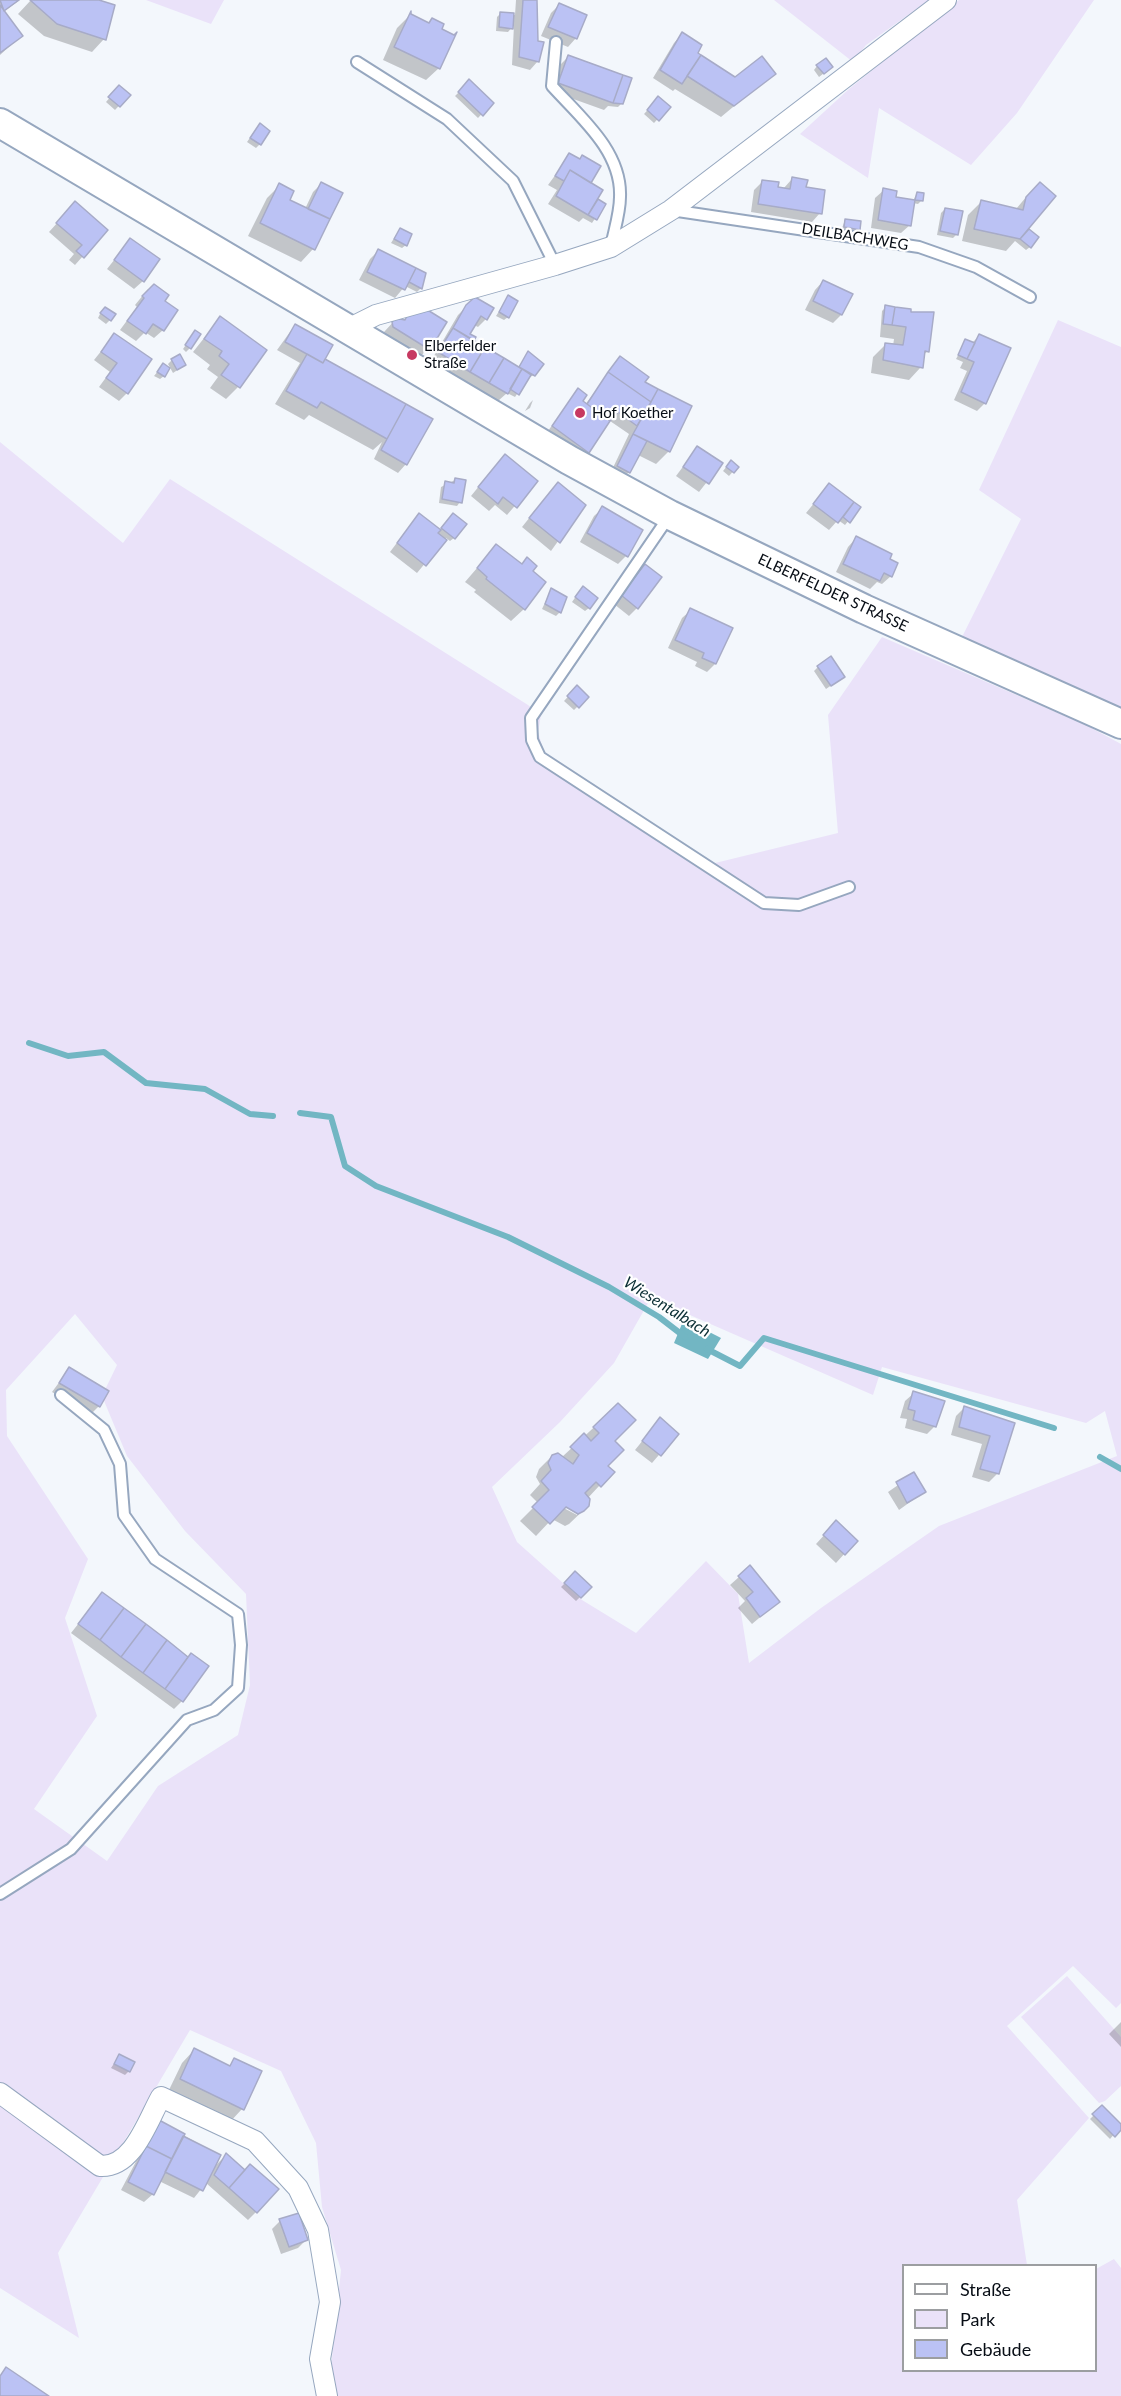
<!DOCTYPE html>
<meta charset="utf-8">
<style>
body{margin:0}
#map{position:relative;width:1121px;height:2396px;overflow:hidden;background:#f3f7fc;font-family:Lato,sans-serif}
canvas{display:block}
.legend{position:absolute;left:902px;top:2264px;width:195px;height:108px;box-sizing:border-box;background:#fff;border:2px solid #9c9ea1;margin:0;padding:8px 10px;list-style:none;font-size:18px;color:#070d15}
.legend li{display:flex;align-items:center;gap:12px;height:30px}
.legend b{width:30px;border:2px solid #9c9ea1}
</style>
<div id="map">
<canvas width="1121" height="2396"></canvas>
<ul class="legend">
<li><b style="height:8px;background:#fff"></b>Straße</li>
<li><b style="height:16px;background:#eae2f9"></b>Park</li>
<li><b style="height:16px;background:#bbc2f4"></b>Gebäude</li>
</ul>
</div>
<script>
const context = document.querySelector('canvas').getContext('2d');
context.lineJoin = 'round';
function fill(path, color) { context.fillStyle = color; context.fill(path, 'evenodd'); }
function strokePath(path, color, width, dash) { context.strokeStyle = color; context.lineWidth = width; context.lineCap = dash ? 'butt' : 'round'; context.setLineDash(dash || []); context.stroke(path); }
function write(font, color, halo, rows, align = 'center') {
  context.font = font + ' Lato,sans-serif'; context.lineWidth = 4.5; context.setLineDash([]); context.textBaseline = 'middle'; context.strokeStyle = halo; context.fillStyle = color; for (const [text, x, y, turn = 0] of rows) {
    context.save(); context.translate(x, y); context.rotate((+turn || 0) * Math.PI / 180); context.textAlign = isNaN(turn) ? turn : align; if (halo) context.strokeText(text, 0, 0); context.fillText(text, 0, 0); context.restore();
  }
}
fill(new Path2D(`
 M146,0h78l-13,24z
 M774,0h155l-63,45 -13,17z
 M959,0h135l-77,113 -46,52 -92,-57 -11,70 -68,-44 49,-45z
 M1058,320l63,27v365l-161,-71 61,-122 -42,-29z
 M0,442l123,101 47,-64 358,226 13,10 -3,17 6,20 167,112 127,-31 -10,-118 54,-78 202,87 37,20v1259l-5,5 -43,-42 -66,60 82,92 -72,82 10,65 -123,1v104h192v-101l18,-10 7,9v128h-783l-7,-28 10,-98 -19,-63 -6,-64 -35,-72 -91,-41 -132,223 21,85 -79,-50zM651,1298l222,97 9,-28 204,56 19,-12 12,45 -178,70 -118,82 -72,55 -11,-69 -32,-33 -70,72 -54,-33 -65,-58 -25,-55 68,-65 54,-59zM75,1314l42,51 -15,31 25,60 58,75 61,63 4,91 -12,50 -80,51 -51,75 -73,-52 63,-93 -32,-98 23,-59 -81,-123 -1,-46z
 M1067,1976l54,61v49l-16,15 -6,2 -78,-86z`), '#eae2f9');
fill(new Path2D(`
 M684,1319l37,19 -13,21 -34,-16z`), '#72b6c3');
fill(new Path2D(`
 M0,0h20l-17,12 18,24 -21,19z
 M31,0h63l10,39 -12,13 -48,-16 -26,-22z
 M516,0h19l3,61 -8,9 -18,-5 2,-40 -6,7 -12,-1 1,-14 4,-4 14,2z
 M559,5l17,33 -8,9 -27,-11 10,-23z
 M410,15l29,53 -13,12 -43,-20 14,-32z
 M682,34l14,19 39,26 39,-6 -53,44 -46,-28 -2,2 -20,-13 21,-35z
 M568,57l54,46 -4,4 -10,-1 -4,4 -53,-19 9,-26z
 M817,66l11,4 -9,7 -5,-7z
 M469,82l23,21 -14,15 -23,-22z
 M119,87l10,8 -14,15 -9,-8z
 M655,102l14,5 -15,16 -10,-9z
 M256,129l4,15 -4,4 -9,-6z
 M570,155l9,5 3,-4 11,49 5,-4 6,4 -12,18 -9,-5 -4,4 -31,-18 9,-14 -9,-5z
 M792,179l13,9 15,25 -8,9 -61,-10 3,-22 9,-9 20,8z
 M321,184l-8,65 -12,13 -53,-26 19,-38 13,-13 8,15 17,9 8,-17z
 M884,190l10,8 19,3 4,-8 5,7 -4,4 -5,-1 -3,22 -9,8 -30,-5 4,-30z
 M1027,196l-4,38 7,13 -4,3 -11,-9 -9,10 -44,-10 6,-26 13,-13 35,7z
 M945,209l12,25 -4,4 -16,-3 4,-22z
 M67,212l39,18 -31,35 -6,-5 5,-6 -25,-22z
 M845,220l14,9 -4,4 -14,-2z
 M400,229l6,16 -4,3 -11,-5z
 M130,240l13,41 -9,8 -27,-20z
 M378,251l47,23 -4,14 -4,4 -12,-6 -10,12 -36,-18 11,-21z
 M823,281l18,34 -8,8 -28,-13 10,-20z
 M148,289l15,12v29l-9,8 -9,-6 -9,9 -16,-11 17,-23 -2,-2z
 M508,297v20l-4,3 -8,-4z
 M467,306l19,13 -8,8 -4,-2 -6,9 4,7 46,27 10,-15 6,22 -6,3 -13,19 -8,-4 -9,8 -67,-40 27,-46z
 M886,307l23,3 19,41 -5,4 -2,12 -12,13 -38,-7 2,-16 12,-12 8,1 1,-7 -14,-2 2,-26z
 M101,312l9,8 -4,4 -8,-6z
 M409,315l36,7 -25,36 -35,-22 -1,-4 12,-13 7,2z
 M220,318l18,69 -12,12 -16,-11 8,-11 -11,-8 3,-4 -17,-13z
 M295,325l25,40 111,55 -25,44 -8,9 -24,-14 8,-17 -9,8 -64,-35 -5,5 -29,-16 25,-41 -23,-13z
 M114,335l13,58 -8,8 -20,-14 11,-15 -16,-12z
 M192,336l-2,12 -4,4 -3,-3z
 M979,336l6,67 -8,8 -23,-11 13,-29 -7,-3 3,-6 -7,-3 10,-18 5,3z
 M620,358l22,25 27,68 -13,13 -18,-9 -9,17 -8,8 -11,-6 19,-40 -19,-13 -30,39 -35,-25 33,-45 2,12 5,3z
 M172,360l13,5 -12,8 -5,-9z
 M163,365l1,11 -4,3 -6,-3z
 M533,400l-3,8 -5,3 5,-8z
 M697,448l24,16 -22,28 -23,-16z
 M497,464l39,17 -29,34 -12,-10 -6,6 -18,-15z
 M727,466l10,1 -8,9 -6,-5z
 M455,480l5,22 -3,4 -18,-3 2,-16z
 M829,485l30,23 -14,17 -7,-5 -9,10 -23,-17z
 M550,492l34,13 -33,46 -29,-24z
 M603,508l38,23 -15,25 -8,8 -38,-22 14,-26z
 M449,518l5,20 -4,3 -4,-3 -29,35 -27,-21 21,-28 28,7z
 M856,538l32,22 3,16 -9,8 -5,-2 -7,7 -34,-17 12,-25z
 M496,546l28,63 -13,12 -37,-29 2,-2 -11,-8z
 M645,566l-8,42 -8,8 -15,-12z
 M551,590l9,22 -4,4 -14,-7z
 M579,592l10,16 -4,3 -13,-9z
 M691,610l40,19 -16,35 -8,8 -12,-6 2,-4 -29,-14 14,-30z
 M818,667l21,13 -13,9 -12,-18z
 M577,687l10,10 -13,13 -10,-9z
 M69,1369l30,37 -8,8 -39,-22z
 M914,1393l21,33 -8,8 -22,-6 2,-9 -7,-1 5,-17z
 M618,1405l-5,36 -8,25 7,6 -25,27 1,7 -19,18 -4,2 -13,-7 -16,17 -16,-15 18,-18 -8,-8 10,-11 -4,-7 3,-8 13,-13 10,1zM560,1502l17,9v4l-19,-10z
 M964,1408l49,16 -16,50 -8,8 -17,-5 10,-33 -31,-9 5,-19z
 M660,1419l17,15 -25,29 -17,-13z
 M914,1474l10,18 -25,18 -11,-18z
 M836,1522l20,19 -20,22 -20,-19z
 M575,1573l15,14 -14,14 -15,-14z
 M739,1577l39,25 -26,22 -14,-16 7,-7 -15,-16z
 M102,1594l86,64 -6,43 -8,8 -103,-76z
 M1121,2022v25l-12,-13z
 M194,2050l34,17 7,-7 7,49 -12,13 -62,-30 14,-29z
 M119,2056l10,15 -4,4 -14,-7z
 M1102,2107l19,19 -11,13 -20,-20z
 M160,2122l59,33 -5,12 12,-12 30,57 -8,8 -42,-37 -12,15 -35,-17 -6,13 -9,8 -23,-12 31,-59z
 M280,2221l26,19 -8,8 -17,6 -9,-25z`), '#0003');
strokePath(new Path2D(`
 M29,1043l39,13 36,-4 42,31 59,6 45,25 23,2
 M300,1113l31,4 14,49 31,20 132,51 101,50 50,30 26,20
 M707,1349l33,17 24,-28 290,90
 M1100,1457l21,12`), '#72b6c3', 6);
const building = new Path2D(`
 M0,0h19l-15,11z
 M30,0h69l16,5 -9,35 -49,-16z
 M523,0h14l1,41 6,1 -5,20 -20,-5z
 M559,3l28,12 -10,24 -29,-12z
 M0,5l23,31 -23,17z
 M411,11v3l18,9 3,-5 12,6 -2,5 12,6 3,-3 -17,37 -46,-22z
 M500,12l14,1 -1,16 -14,-2z
 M682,32l20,13 -4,8 3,2 -19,29 -22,-14z
 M568,55l55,20 -10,28 -55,-20z
 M701,55l34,22 27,-21 14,18 -42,32 -47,-30z
 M826,58l7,9 -9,7 -8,-9z
 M623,75l9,3 -9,26 -10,-1z
 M469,79l25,24 -11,13 -25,-24z
 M119,85l12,10 -11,12 -12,-10z
 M658,96l13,11 -12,14 -12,-11z
 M260,123l10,8 -9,14 -11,-7z
 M569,153l11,6 2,-4 19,11 -10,17 -21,-13 -6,11 -9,-5z
 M570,170l33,20 -15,25 -32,-19z
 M792,177l16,3 -2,7 19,3 -3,24 -64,-10 4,-24 17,2 -1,5 12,2z
 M321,182l22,11 -13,26 -22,-10z
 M1040,182l16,14 -36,43 -46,-10 7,-29 42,10 3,-13z
 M279,183l15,8 -4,9 40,19 -15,31 -55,-27z
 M883,188l14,3 -1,6 19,3 -4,26 -33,-6z
 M917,192l7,1 -1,8 -8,-1z
 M598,199l8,5 -9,16 -9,-5z
 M75,201l33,29 -24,28 -8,-7 6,-6 -26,-22z
 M945,208l18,3 -5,24 -18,-4z
 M845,219l16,2 -1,9 -16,-3z
 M400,228l12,6 -5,12 -13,-7z
 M1029,229l10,8 -8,11 -11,-9z
 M130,238l30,21 -16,23 -30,-22z
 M378,249l38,19 -11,22 -38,-18z
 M416,268l10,5 -4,16 -13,-7z
 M823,280l30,14 -11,21 -29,-14z
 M154,284l15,11 -4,6 13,9 -14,21 -11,-7 -7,10 -19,-13 17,-23 -2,-2z
 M508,295l10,6 -9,17 -10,-6z
 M475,297l19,11 -7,12 -6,-4 -11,18 6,3 -2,4 -21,-13 13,-23z
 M885,305l10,2 -3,18 -9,-1z
 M105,307l11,7 -5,7 -11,-8z
 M895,307l16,2v3h23l-5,40 -4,-1 -2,17 -40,-8 2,-17 18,2 3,-18 -14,-2z
 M426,309l21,13 -17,28 -37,-23 -1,-5 3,-4 10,2 3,-6z
 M220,316l47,34 -27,38 -19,-13 8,-11 -10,-8 3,-5 -18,-12z
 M295,324l38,21 -10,18 -38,-21z
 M453,328l32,19 -15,25 -32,-20z
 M195,330l6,4 -10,15 -6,-4z
 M114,333l38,26 -24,35 -22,-16 11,-15 -16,-11z
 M979,334l32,14 -25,56 -25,-12 13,-30 -7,-3z
 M965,339l10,4 -8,16 -9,-4z
 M485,347l19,11 -15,25 -19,-11z
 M528,351l16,13 -9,12 -16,-9z
 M180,354l6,11 -9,5 -6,-11z
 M307,354l16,9 2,-4 81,45 -19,35 -66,-37 -4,6 -31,-17z
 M620,356l29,21 -4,5 13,7 -7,13 -43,-30z
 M504,358l18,11 -14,25 -19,-11z
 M163,363l7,5 -5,9 -8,-5z
 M522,369l9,6 -12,20 -9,-6z
 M608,372l43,30 -14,24 -19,-14 -8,9 -23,-17z
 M578,388l9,7 -4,6 27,20 -21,32 -37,-27z
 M658,389l34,17 -22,46 -37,-18z
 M406,404l27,15 -26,46 -26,-15z
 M633,434l14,7 -17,32 -13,-7z
 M697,446l26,17 -14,21 -26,-17z
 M505,454l33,27 -21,27 -14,-11 -5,7 -20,-17z
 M731,460l8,7 -5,6 -8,-6z
 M455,478l11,2 -4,23 -20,-4 3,-18 9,2z
 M558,482l28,23 -26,38 -31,-25z
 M829,483l25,19 -16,21 -25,-19z
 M854,502l7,5 -11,16 -7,-6z
 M602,506l41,24 -15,27 -41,-24z
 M419,513l22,17 -3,3 9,7 -21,26 -29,-23z
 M453,513l14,11 -12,15 -14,-11z
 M856,536l36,18 -2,5 8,4 -6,14 -8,-4 -4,8 -37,-17z
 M496,544l26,20 5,-7 10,9 -4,5 13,11 -21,28 -39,-31 1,-2 -10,-9z
 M645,564l17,13 -24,32 -17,-14z
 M583,586l15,12 -8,11 -15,-12z
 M551,588l16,9 -6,16 -16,-9z
 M690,608l43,20 -17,36 -14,-6 2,-5 -29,-13z
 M831,656l14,21 -14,9 -14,-20z
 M577,685l12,12 -10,11 -12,-12z
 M69,1367l40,24 -9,16 -41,-24z
 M913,1391l32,10 -9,26 -23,-7 2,-9 -7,-2z
 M618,1403l18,17 -21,21 9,9 -16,16 7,6 -14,15 -5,-5 -11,11 5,6 -1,7 -5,5 -6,3 -12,-7 -16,17 -18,-17 17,-17 -8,-9 10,-11 -3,-7 4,-8 6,-2 15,11 6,-9 -9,-8 14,-14 7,8 8,-8 -6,-6z
 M964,1406l51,17 -16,51 -19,-5 10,-33 -31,-9z
 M660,1417l19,17 -18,22 -19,-15z
 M914,1472l12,20 -19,11 -11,-21z
 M836,1520l22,21 -13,14 -22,-20z
 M750,1565l30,37 -20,15 -14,-19 7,-6 -15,-16z
 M575,1571l17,16 -11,11 -17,-15z
 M102,1592l22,16 -24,32 -22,-16z
 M124,1608l22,16 -25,33 -21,-17z
 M146,1624l21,16 -24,33 -22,-16z
 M167,1640l21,17 -23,32 -22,-16z
 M191,1653l18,13 -26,36 -18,-13z
 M194,2048l36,18 4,-8 28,13 -18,39 -64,-31z
 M119,2054l16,8 -5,10 -16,-8z
 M1102,2105l19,19v6l-6,7 -23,-23z
 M159,2120l26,14 -13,25 -26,-13z
 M183,2136l38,19 -18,36 -38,-19z
 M146,2146l26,13 -18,36 -26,-13z
 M226,2153l19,17 -16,18 -15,-13z
 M250,2164l29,25 -22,24 -28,-25z
 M299,2213l9,27 -19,7 -10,-28z
 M6,2367l43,29h-49v-20z`);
fill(building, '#bbc2f4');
strokePath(building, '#a7abc7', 1.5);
const service = new Path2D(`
 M556,42l-4,44c28,31 70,65 68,111 0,16 -6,34 -9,50
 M357,62l90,57 66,62 42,84
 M671,210l248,37 57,20 54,30
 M670,515l-139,203 1,22 8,17 224,146 35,2 50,-18
 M0,1894l71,-45 116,-129 27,-10 24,-22 3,-43 -3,-31 -83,-55 -31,-44 -4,-51 -16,-34 -43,-35`);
const minor = new Path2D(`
 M348,329l28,-14 179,-50 56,-18 60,-37 275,-210
 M0,2093l100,73c33,2 47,-44 61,-69l94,44 43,47 20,42 12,72 -10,57 7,37`);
const secondary = new Path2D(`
 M0,123l569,337 101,55 194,94 257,115`);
strokePath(service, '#96a7bf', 14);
strokePath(minor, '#96a7bf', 22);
strokePath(secondary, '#96a7bf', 32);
strokePath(service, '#fff', 10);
strokePath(minor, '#fff', 20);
strokePath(secondary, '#fff', 28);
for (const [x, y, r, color] of [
 [412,355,6,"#c73961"],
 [580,413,6,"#c73961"]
]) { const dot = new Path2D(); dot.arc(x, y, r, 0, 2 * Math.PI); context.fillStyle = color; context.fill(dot); strokePath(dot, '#fff', 2); }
write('15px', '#070d15', '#fff', [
 ["DEILBACHWEG",855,237,9],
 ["ELBERFELDER STRASSE",833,593,25]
]);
write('15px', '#070d15', '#fff', [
 ["Elberfelder",424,346],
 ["Straße",424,363],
 ["Hof Koether",592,413]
], 'left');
write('italic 16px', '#0c2f35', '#fff', [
 ["Wiesentalbach",667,1307,32]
]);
</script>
